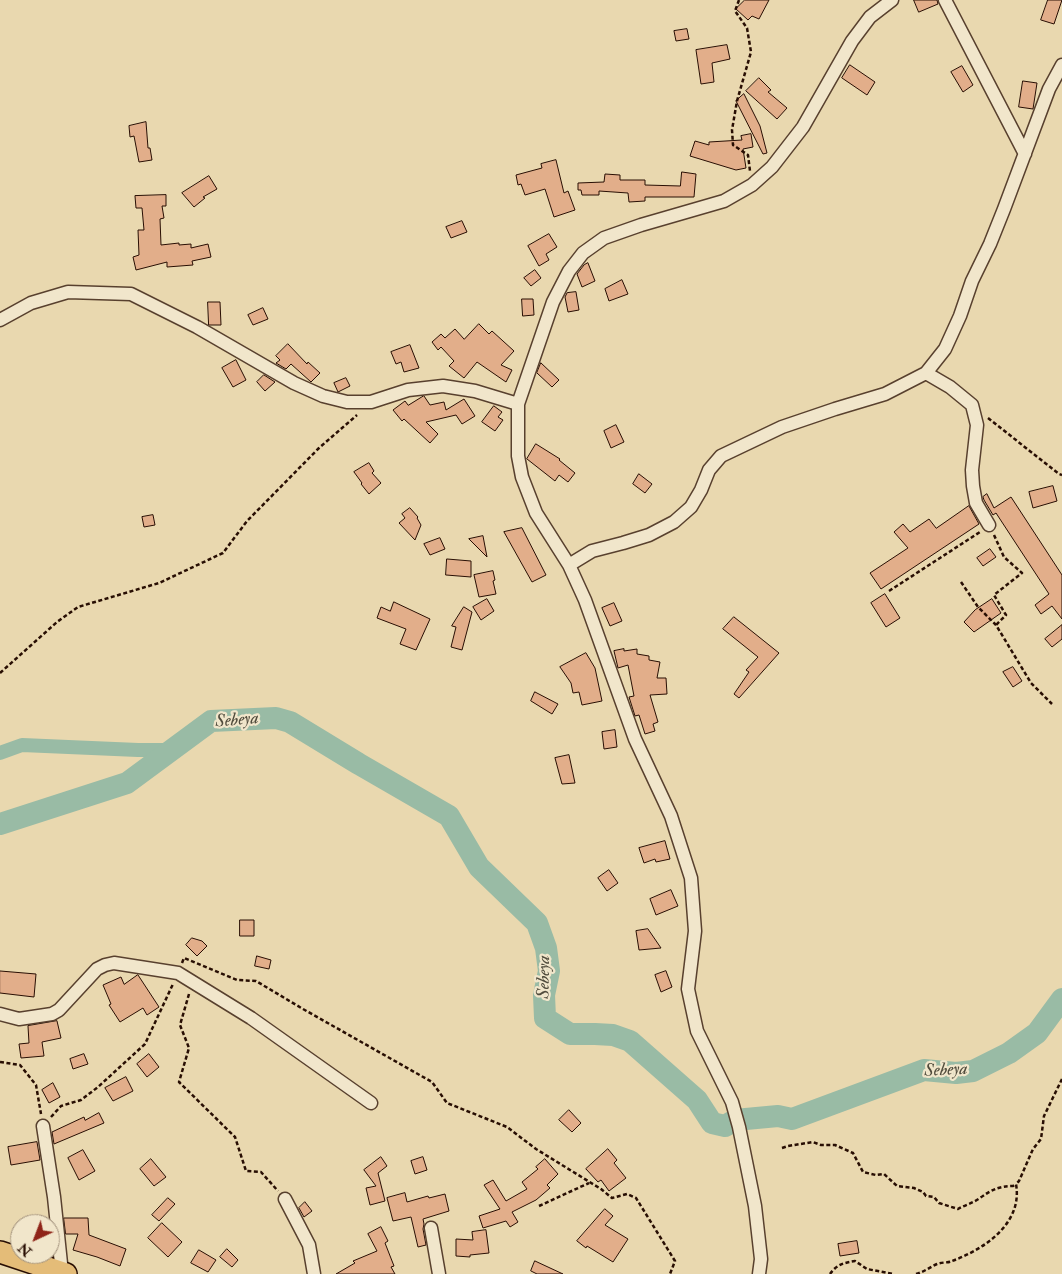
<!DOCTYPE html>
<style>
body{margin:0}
#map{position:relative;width:1062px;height:1274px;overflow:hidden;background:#e9d8af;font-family:"IM FELL Double Pica",serif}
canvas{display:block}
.north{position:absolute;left:10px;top:1214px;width:50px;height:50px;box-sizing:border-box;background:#f1e6cb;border:1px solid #a1907b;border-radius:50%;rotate:223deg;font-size:14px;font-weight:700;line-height:20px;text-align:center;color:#280e03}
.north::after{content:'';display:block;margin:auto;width:18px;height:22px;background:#8f2418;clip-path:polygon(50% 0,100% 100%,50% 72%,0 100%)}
</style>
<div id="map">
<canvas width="1062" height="1274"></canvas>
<div class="north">N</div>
</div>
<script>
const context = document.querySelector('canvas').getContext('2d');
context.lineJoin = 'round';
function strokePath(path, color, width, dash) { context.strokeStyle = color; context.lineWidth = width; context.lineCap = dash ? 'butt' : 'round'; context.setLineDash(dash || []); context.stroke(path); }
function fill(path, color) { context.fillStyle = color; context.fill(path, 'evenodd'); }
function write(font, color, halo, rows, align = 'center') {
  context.font = font + ' "IM FELL Double Pica",serif'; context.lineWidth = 4.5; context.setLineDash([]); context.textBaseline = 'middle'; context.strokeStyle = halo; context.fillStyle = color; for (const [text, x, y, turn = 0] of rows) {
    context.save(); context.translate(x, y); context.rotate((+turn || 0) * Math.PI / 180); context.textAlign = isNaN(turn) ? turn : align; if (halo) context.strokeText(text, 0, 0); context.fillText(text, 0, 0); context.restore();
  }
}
strokePath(new Path2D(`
 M0,753l22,-8 116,5h32`), '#99bba5', 14);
strokePath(new Path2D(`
 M0,824l127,-41 84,-62 65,-3 14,4 69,42 90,52 30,51 58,56 9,25 3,23 -5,24 1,23 25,16h25l18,1 17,6 67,59 15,23 13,3 10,-6 43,-4 14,3 132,-49 32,3 17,-2 36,-18 28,-20 25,-34`), '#99bba5', 22);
const building = new Path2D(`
 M745,0h24l-10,19 -7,-3 -4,4 -12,-11z
 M914,0h23l1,4 -19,8z
 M1048,0h14l-8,24 -13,-4z
 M687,29l2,10 -13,2 -2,-10z
 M727,45l3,14 -18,4 2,19 -13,2 -5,-34z
 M850,65l25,17 -8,13 -25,-17z
 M962,66l11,19 -10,7 -12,-20z
 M759,78l12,12 -3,2 19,16 -10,11 -31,-28z
 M1023,81l14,2 -4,26 -14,-2z
 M744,94l16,32 7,27 -4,1 -27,-53z
 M146,122l2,26h2l2,12 -13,2 -5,-26 -4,1 -1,-11z
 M751,134l2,13 -10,2 3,19 -10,2 -46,-14 5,-15 14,4v-3l33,-2 -1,-4z
 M556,160l8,33 4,-2 7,19 -21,7 -9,-28 -20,6 -4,-11 -3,1 -2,-10 26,-7 -1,-4z
 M682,172l14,2 -2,23h-49v4l-16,1 -1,-9 -29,-2v4h-17l-1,-5h-3v-7l26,-1 1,-8 15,1v5h25v5l35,1z
 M209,176l8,13 -14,8 2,1 -11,9 -12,-14z
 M166,195v11h-4l2,12 -4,1 1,26 18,-2v2l12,-1v4l17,-4 3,13 -19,4 1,4 -26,2v-5l-31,8 -3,-13 6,-2 -1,-25h6l-2,-22h-6l-1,-12z
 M462,221l5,11 -16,6 -5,-11z
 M549,234l8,13 -11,7 3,6 -10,6 -11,-20z
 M588,263l7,18 -13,6 -5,-13 7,-9z
 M535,270l6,8 -10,8 -7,-8z
 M622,280l6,14 -19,7 -4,-12z
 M576,292l3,18 -11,2 -3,-15 2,-4z
 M522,299h11l1,16 -11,1z
 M208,302h12l1,23h-12z
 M263,308l5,11 -15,6 -5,-10z
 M479,324l10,10 3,-3 22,20 -13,14 11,5 -6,12 -29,-20 -13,16 -15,-12 5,-5 -13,-14 -3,3 -6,-8 9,-8 4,4 10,-9 9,10z
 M288,344l19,20 1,-2 12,11 -9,9 -20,-18 -5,5 -10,-6 4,-3 -4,-4z
 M410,345l9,23 -15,4 -3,-10 -5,2 -5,-12z
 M236,360l10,20 -13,7 -11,-19z
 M541,363l18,17 -7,7 -15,-14z
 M264,375l11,7 -10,9 -8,-9z
 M346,378l4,8 -12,6 -4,-9z
 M424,396l6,9 14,-3 2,8 18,-11 11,17 -13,8 -6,-9 -30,7 12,12 -8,9 -26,-24 -2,2 -9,-11 12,-9 3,4z
 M494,406l8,6 -4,5 5,3 -8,11 -13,-9z
 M616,425l8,17 -13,6 -7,-17z
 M536,444l24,15 -1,1 16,13 -7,9 -9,-7 -4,6 -28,-22z
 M369,463l5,8 -2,2 9,10 -12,11 -8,-10 1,-1 -8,-11z
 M639,474l13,10 -7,9 -12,-9z
 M1053,486l4,15 -24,7 -4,-16z
 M987,494l7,14 17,-11 51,78v44l-10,-13 -11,8 -6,-9 14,-11 -53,-81 -3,2 -9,-15 -1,-3z
 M969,506l10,18 -98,65 -11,-16 38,-25 -14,-16 9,-8 7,8 19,-13 7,9z
 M410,508l8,9 -1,1 4,7 -6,15 -16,-17 6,-5 -3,-4z
 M153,515l2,10 -11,2 -2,-10z
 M522,528l24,47 -14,7 -28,-50z
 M483,536l4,21 -18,-18z
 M440,538l5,11 -15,6 -6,-11z
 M990,549l6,8 -13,9 -6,-8z
 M447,559l24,2v16l-25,-2z
 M493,571l2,9 -2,1 3,13 -17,3 -5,-22z
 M885,594l15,24 -14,9 -15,-24z
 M487,599l7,12 -13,9 -8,-13z
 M992,599l9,14 -27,19 -10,-10 11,-12z
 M394,602l36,17 -14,31 -16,-6 6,-15 -29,-11 4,-11 9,4z
 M614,603l8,18 -12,5 -8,-18z
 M464,607l8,5 -10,38 -11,-3 5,-20 -4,-1z
 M734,617l45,36 -40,45 -5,-4 15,-22 -3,-2 12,-13 -35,-28z
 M1062,625v14l-10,8 -7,-8z
 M624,649v2l13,-2v5l12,2v4l11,2 -3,16h9l1,16 -17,1 8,27 -5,2 2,7 -10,3 -6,-19 -4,1 -6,-19 5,-1 -6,-31 -10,3 -4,-17z
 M586,653l9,15 7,33 -20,4 -3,-13 -6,1 -2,-10 -11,-16z
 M1013,667l9,14 -9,6 -10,-15z
 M535,692l23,12 -6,10 -21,-13z
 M615,730l2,17 -13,2 -2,-17z
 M569,755l6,28 -13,1 -7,-26z
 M665,841l5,18 -14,3 -1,-3 -11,4 -5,-15z
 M609,870l9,13 -11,8 -9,-13z
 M671,890l7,16 -22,9 -6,-16z
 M240,920h14v16h-14z
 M648,929l13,19 -22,2 -3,-19z
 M192,938l10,3 5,5 -10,10 -11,-11z
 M257,956l14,4 -2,9 -14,-3z
 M0,971l36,3 -2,23 -34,-4z
 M666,971l6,16 -11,5 -6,-17z
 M138,975l21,32 -12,8 -4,-7 -23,14 -11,-17 2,-1 -8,-19 18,-8 3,7z
 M57,1021l4,17 -19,4 2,14 -23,2 -2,-14 10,-1 -1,-17z
 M84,1054l4,10 -15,5 -3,-10z
 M149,1054l10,13 -12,10 -10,-13z
 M126,1077l7,14 -20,10 -8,-13z
 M53,1083l7,14 -11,6 -7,-13z
 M569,1110l12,13 -9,9 -13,-12z
 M99,1113l5,10 -50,21 -2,-12 32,-15 1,3z
 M37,1142l3,18 -29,5 -3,-18z
 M608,1149l9,11 -3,3 12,15 -17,13 -8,-11 -3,2 -12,-13z
 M83,1150l12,21 -16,9 -11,-22z
 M381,1157l6,9 -9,7 7,28 -15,4 -4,-17 10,-2 -12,-16z
 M423,1157l4,13 -12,4 -4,-13z
 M151,1159l15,18 -12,9 -14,-17z
 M545,1159l13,15 -11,11 3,3 -14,12 -24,12 6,10 -8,5 -4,-6 -23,7 -4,-12 21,-7 -16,-24 9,-5 13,21 21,-12 -5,-7 16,-13 -2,-2z
 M405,1193l2,9 21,-6 1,2 16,-4 4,17 -26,8 1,5 -1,5 3,16 -8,2 -7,-30 -18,4 -6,-23z
 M168,1198l7,6 -16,17 -7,-6z
 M305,1202l7,9 -8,6 -5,-9z
 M605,1209l8,7 -8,9 23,14 -15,23 -26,-16 -1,2 -9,-7z
 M64,1218h24l1,17 37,14 -6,17 -23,-9 -24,-7 5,-16h-12z
 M162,1223l20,19 -14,15 -20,-19z
 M381,1227l7,14 -3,2 9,23 -3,1 4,7h-59l19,-11 -2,-2 24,-10 -9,-17z
 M486,1230l3,23 -19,2v2l-14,-1v-17l17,1 -1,-8z
 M857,1241l2,12 -19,3 -2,-12z
 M227,1249l11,11 -6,7 -12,-10z
 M199,1250l17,10 -8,12 -17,-9z
 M535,1261l28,13h-26l-6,-3z`);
fill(building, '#e2ae8a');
strokePath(building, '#280e03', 1);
const minor = new Path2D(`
 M945,0l80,154
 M0,320l31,-17 37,-11 63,2 66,33 97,56 29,13 24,6h24l37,-12 35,-4 32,5 43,13
 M926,373l24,14 22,18 5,20 -5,45 1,16 3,17 13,22
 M569,565l23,-14 31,-8 26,-8 25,-13 17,-15 10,-17 8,-20 12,-14 61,-29 53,-18 50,-15 41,-21 19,-24 15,-33 12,-35 18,-37 14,-35 45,-120 13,-24
 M0,1014l19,5 33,-5 7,-4 38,-41 8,-4 9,-2 64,10 73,45 120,85
 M43,1126l11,71 8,76
 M285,1199l24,46 5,29
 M431,1228l8,46
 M759,1274l2,-15 -6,-53 -16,-79 -7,-25 -35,-71 -9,-42 7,-58 -4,-53 -20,-62 -36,-77 -50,-139 -16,-35 -33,-52 -14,-36 -4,-21v-52l35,-102 16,-31 14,-18 21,-15 37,-13 83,-24 28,-16 20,-18 31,-40 49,-86 18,-24 22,-17`);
const trunk = new Path2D(`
 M0,1252l66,22`);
strokePath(minor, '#58402e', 15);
strokePath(trunk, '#280e03', 24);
strokePath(new Path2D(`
 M739,0l-4,11 12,17 4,24 -14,49 -5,29 1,15 15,10 2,16
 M988,418l71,56 3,1
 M994,535l10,22 18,16 -28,22 12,20 -10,10
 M961,582l17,25 18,18 35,58 21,21
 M889,591l91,-59
 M0,673l57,-51 21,-15 81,-24 64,-30 24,-32 72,-73 38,-33
 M182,963l2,-5 53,22 19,1 47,28 129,73 15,21 60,24 29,22 65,40 11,9 15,-4 9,4 39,63 -5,13
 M189,994l-9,31 9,23 -10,34 56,55 11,34 15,1 17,19
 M0,1062l20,3 16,20 5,29
 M51,1117l10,-11 20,-6 17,-13 47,-43 28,-60
 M782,1148l6,-2 25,-4 8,3h14l18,8 10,19 13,3 8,-1 13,12 17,2 9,4 3,4 8,1 5,6 19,6c7,-4 15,-6 22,-11 11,-8 19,-12 33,-12l3,-2
 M539,1206l50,-23
 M830,1274c7,-10 14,-11 25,-13l12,8 26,5
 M916,1274c8,-2 14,-7 21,-10 5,-2 11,-1 15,-3 33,-12 71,-38 64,-77l3,-3 14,-32 8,-10 3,-23 18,-37`), '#280e03', 2.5, [4, 2.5]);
strokePath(minor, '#f1e6cb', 12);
strokePath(trunk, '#e4bc78', 21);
write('italic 18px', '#504b3c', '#f1e6cb', [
 ["Sebeya",237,721,-5],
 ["Sebeya",545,977,-89],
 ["Sebeya",946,1071,-3]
]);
</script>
